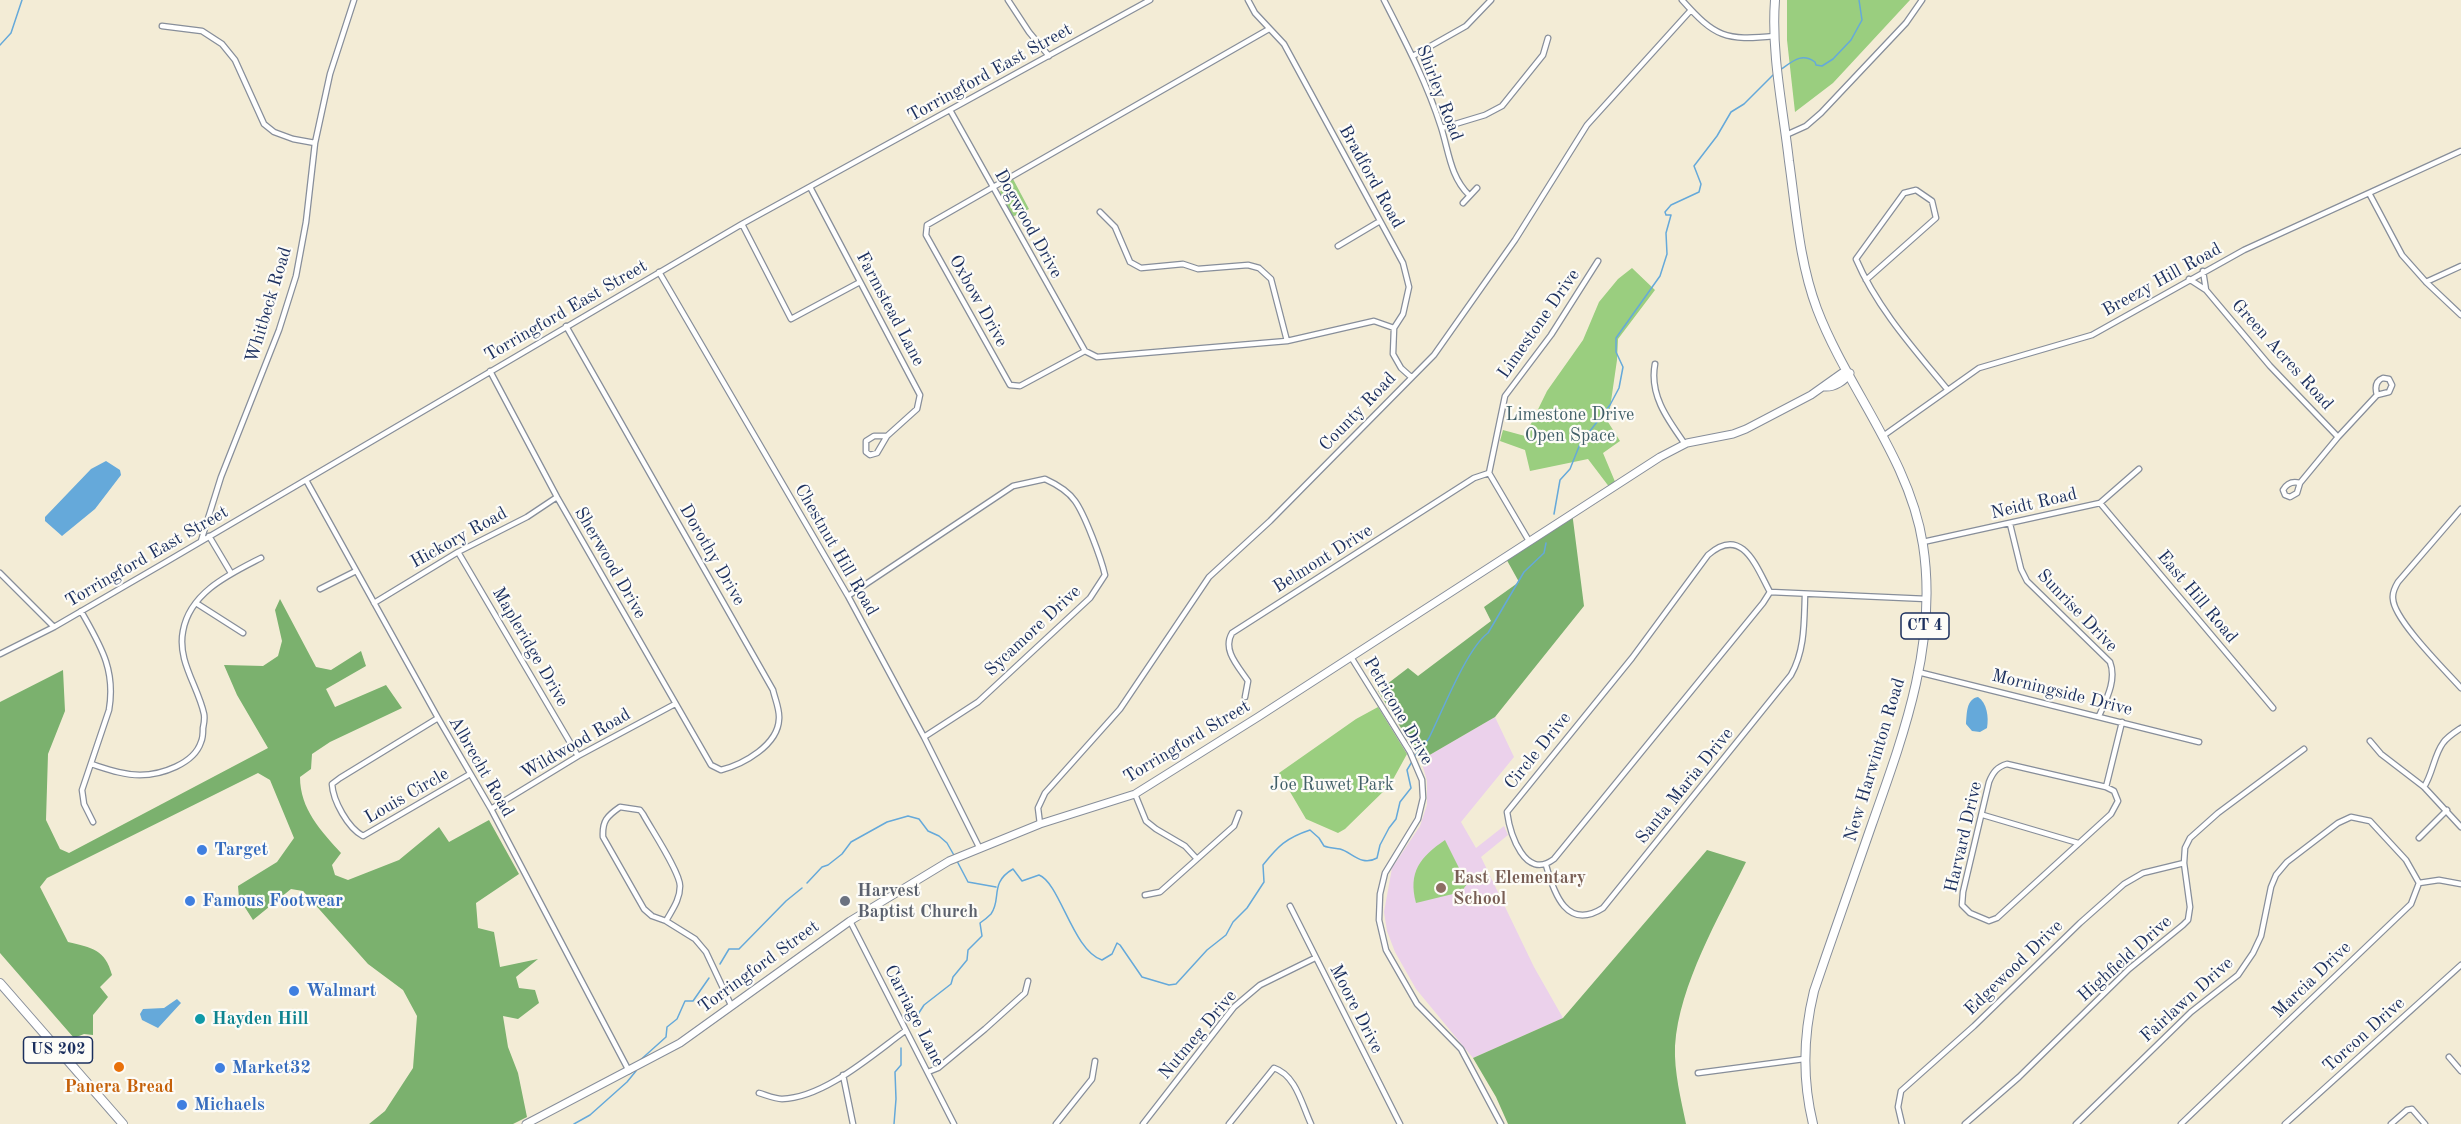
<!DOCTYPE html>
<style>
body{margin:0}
canvas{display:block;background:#f3ecd6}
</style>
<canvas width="2461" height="1124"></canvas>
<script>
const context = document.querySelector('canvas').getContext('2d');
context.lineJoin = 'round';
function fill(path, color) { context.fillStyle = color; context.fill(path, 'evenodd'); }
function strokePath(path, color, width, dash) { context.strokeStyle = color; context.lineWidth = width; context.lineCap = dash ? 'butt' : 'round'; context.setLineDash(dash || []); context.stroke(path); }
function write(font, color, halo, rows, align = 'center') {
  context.font = font + ' "Old Standard TT",serif'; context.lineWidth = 4.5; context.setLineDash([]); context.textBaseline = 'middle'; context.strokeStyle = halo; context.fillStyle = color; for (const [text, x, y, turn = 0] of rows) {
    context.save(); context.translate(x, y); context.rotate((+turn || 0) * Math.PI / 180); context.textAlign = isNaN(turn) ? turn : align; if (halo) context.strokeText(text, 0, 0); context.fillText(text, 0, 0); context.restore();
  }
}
fill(new Path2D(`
 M1495,717l19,40 -53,65 15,26 28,-22 4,9 -27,22 53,110 29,51 -90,40 -57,-69 -21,-37 -8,-21 -3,-19 8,-44 28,-42 7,-21v-24l-6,-21z`), '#ebd1eb');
fill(new Path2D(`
 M1787,0h123l-77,83 -38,29 -8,-72z
 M1013,179l16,30 -17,8 -12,-25 4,-7z
 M1632,268l23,22 -37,49 -1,21 -9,62 12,19 -17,12 13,31 -6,4 -22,-29 -58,12 -5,-21 -25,-9 3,-11 22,6 22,-45 36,-51 16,-38 19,-23z
 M1378,707l29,47 -17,31 -45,44 -7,4 -32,-14 -27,-46 77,-54z
 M1445,840l22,44 -6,8 -45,11c-8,-31 4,-46 29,-63z`), '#9ace7f');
fill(new Path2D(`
 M1572,512l12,94 -89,111 -74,43 -43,-69 30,-23 10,8 73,-55 -7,-14 35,-25 -15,-27z
 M280,599l36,68 15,3 30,-19 5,15 -40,23 9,18 51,-22 16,23 -72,34 -18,12 -1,15 -11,8c0,32 21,54 41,76l-9,12 3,10 13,5 51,-20 40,-33 10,15 40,-22 30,54 -43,29 2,25 16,4 6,35 38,-8 -22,18 3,11 16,2 4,13 -21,16 -15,-3 5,31 10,26 9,44 -14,7h-144l16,-13 28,-43 4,-52 -14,-26 -35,-26 -65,-73 -12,-2 -38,31 -14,-22 -1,-12 39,-24 17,-24 -24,-58 -12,-7 -211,105 -7,9 28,55c24,6 37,7 44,33l-12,12 8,10 -15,18v20l-9,-1 -10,4 -74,-85v-251l63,-32 2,41 -17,43 -2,66 14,29 9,4 199,-105 -31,-53 -13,-30 39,1 15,-10 4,-15 -7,-31z
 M1707,850l39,12c-27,55 -67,123 -71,184 -1,26 6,53 11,78h-178l-12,-27 -23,-39 90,-40z`), '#7bb16e');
fill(new Path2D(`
 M106,461l14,9 1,5 -26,34 -33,27 -17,-15v-4l46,-48z
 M1978,697c9,6 11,20 9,31l-7,4 -8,-1 -6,-7c1,-10 0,-25 12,-27z
 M177,999l4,4 -23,25 -16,-8 -2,-6 3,-5 21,-1z`), '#65a9da');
strokePath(new Path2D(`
 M0,45l11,-12 11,-33
 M1780,70c12,-8 21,-18 35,-8l1,3 6,1 11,-7 18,-19 11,-20 -3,-20
 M1554,514l6,-34 10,-11 10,-25 30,-39 9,-17 4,-21 -7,-15v-14l44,-62 7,-22 -1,-21 5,-18h-5l-1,-3 6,-7 28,-13 2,-8 -7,-18 23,-30 14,-24 13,-8 29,-29
 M1415,756c4,-6 10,-12 14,-18 13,-26 38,-90 59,-105l36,-61 20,-19 2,-10
 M957,861l11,21 28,5
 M807,883l15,-16 6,-2 14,-11 9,-12 36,-20 21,-6 11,3 9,12 11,5 8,7 8,14
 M720,964l9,-15h10l47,-48 16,-13
 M913,1022l11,-17 27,-21 2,-7 14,-17 1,-10 14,-14 -2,-13c3,-2 8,-6 11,-9 11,-15 -2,-31 22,-45l9,12 17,-6c21,8 34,76 63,85l10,-6 5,-11 3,2 22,32 27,8 7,-1 31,-34 19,-15 7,-13 14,-14 17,-26 -1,-17c15,-19 23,-27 47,-35l9,8 5,8c5,2 11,2 16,3 12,3 21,18 37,9l3,-13 9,-17 7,-9 4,-17 11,-14 -4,-18 6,-10
 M637,1063l29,-26 1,-10 10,-8 8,-18h8l16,-23
 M574,1124l16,-9 37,-33 9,-11
 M894,1124l2,-25 -1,-27 6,-7v-17`), '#65a9da', 1.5);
const minor = new Path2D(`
 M1008,0l21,32 20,24
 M1248,0l7,13 29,31 119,219 6,24 -6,27 -9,14 -1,26 8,14 10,9
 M1384,0c21,41 43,83 57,127 8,25 9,49 28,68
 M1682,0c33,37 43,41 93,36
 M162,26l40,5 20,13 13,16 29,64 10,8 19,7 22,4
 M1269,29l-342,196 -1,10 84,150 10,1 65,-35 12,6 190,-16 87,-20 20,7
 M1413,56l53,-30 25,-26
 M950,110l135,241
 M1442,128l43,-13 17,-9 41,-51 5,-17
 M1786,135l20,-9 15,-13 85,-90 16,-23
 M810,187l110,208 -3,14 -30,27
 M2369,193l33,62 24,27 35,33
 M1463,203l14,-15
 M1100,212l15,15 15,35 11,6 42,-4 15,5 50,-4 11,3 12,11 16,62
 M742,224l49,95 69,-37
 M1338,246l42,-25
 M2203,271l3,19
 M659,272l189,324 76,141 55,110
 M2189,279l17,11 64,76 68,71
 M1866,280l70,-62 -4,-17 -16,-11 -12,3 -48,66c21,49 58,90 91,130
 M2426,282l35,-16
 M1655,364c-6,31 13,56 30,80
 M490,371l67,126 154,268 10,5c23,-6 57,-25 58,-51 1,-9 -4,-20 -6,-29l-207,-364
 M874,436h13l-10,17 -7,2 -4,-3v-11z
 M1883,436l96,-68 113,-33 152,-85 217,-99
 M1489,473l16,-77 46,-61 47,-74
 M1489,473l40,68
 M306,480l132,238 53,91 138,262
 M2300,483c-7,-2 -13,0 -17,7l2,5 5,2 7,-4 3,-10 38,-46 39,-42 12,-3 3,-7 -3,-6 -6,-1c-8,3 -8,10 -6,17
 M2100,503l173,205
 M2461,509l-63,73c-3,5 -6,11 -5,17 1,21 53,72 68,89
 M2010,524l11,45 6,12 83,81c7,18 -4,38 -11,54
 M209,536l22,37
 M201,541l20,-64 58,-147 17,-54 10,-54 9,-79 15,-69 24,-74
 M1923,542l177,-39 39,-34
 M458,552l120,204
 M0,573l54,54
 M320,589l36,-18
 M1770,592l-7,11 -209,256c-29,22 -44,-25 -47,-47l125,-154 76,-103c34,-30 48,11 62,37l157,7
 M848,596l165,-110 32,-7c11,5 23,12 30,22 10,14 26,57 30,74l-15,23 -112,104 -54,35
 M196,603l47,30
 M374,603l84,-51 69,-35 30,-20
 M81,611c19,34 35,58 28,99l-27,80 2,14 9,18
 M0,654l54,-27 112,-65 576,-338 408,-224
 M1351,657l59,95 12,28 1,18 -5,21 -33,54 -5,21 -1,26 7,30 31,54 44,45 40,75
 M1918,672l281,70
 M1245,697l3,-16c-10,-15 -26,-31 -16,-48l242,-155 15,-5
 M438,718l-98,60 -8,6c1,17 16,44 31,52l107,-62
 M2370,741l11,13 43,33 37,40
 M91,764c16,5 32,11 49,11 21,0 54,-11 61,-33 2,-4 2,-10 2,-14 1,-5 2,-9 1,-14 -6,-28 -27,-53 -21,-83 7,-39 47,-57 78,-73
 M2007,764l99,23 8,4 4,10 -7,13 -114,104 -8,3 -19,-8 -8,-8 1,-13 26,-110c4,-10 8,-15 18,-18z
 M2106,787l16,-65
 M2424,787c9,-14 10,-32 19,-44 4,-6 12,-11 18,-15
 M1135,794l11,27 10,8 29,17 12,13
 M620,807l20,3 3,4c8,15 37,58 37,72 0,14 -8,24 -14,35l-14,-5 -8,-7 -41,-72c-1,-16 4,-21 17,-30z
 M491,809l87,-53 97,-52
 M1983,815l95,28
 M1040,824l-2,-16 7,-15 75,-84 89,-132 61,-56 164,-166 81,-115 72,-115 104,-115
 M2419,838l28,-28
 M1546,865c8,29 21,66 57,43l188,-233c14,-25 13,-52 14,-80
 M2419,883l20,-3 22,4
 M1145,895l15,-3 74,-66 5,-13
 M1290,906l110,218
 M666,921l29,18 11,13 25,53
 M850,921l104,203
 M2449,1057l12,14
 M928,1072l10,-4 47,-39 40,-36 3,-12
 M1698,1073l106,-14
 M843,1075l10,49
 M759,1093c7,2 16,6 23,6 42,-1 90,-44 123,-68
 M1056,1124l36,-45 3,-18
 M1143,1124l91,-117 26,-22 55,-27
 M1229,1124l45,-56c22,7 28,37 37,56
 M1902,1124l-4,-17 3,-16 73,-65 106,-103 44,-39 19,-11 41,-10
 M1965,1124l54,-47 110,-108 54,-44 5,-5 2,-13 -6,-44 1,-15 5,-10 28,-25 86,-64
 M2076,1124l115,-112 47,-37 15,-22 8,-17 10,-49 5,-12 11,-13 51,-39 13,-6 19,4 36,39 13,23 -8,21 -230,220
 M2285,1124l176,-159
 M2391,1124l16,-14 5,-1 13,15`);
const secondary = new Path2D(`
 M1824,387c10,1 21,-6 26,-14
 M526,1124l154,-81 170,-122 99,-60 91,-37 95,-30 123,-77 402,-260 27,-14 46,-9 13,-5 65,-34 31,-22h8`);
const primary = new Path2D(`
 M1775,0c-4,53 8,108 14,161 7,49 10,100 28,148 30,79 93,150 106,236 15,97 -19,189 -51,279 -19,55 -39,111 -58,167 -11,45 -12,88 -1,133`);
const trunk = new Path2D(`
 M0,983l123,141`);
strokePath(minor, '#878e9a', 7);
strokePath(secondary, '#878e9a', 9);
strokePath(primary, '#878e9a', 10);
strokePath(trunk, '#878e9a', 10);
strokePath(minor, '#fff', 4.5);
strokePath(secondary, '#fff', 7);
strokePath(primary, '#fff', 8);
strokePath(trunk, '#fff', 8);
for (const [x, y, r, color] of [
 [202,850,6,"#3f7fe0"],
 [1441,888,6,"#8d6e63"],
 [190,901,6,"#3f7fe0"],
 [845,901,6,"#6b7280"],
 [294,991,6,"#3f7fe0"],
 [200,1019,6,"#0f9aa8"],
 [119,1067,6,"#e8710a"],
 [220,1068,6,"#3f7fe0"],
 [182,1105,6,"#3f7fe0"]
]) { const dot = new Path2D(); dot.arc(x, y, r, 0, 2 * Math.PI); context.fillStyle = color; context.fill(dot); strokePath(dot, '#fdfcf7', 2); }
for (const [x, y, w] of [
 [1925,626,48],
 [58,1050,69]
]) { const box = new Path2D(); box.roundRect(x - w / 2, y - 13, w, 26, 4.5); context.fillStyle = '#fdfcf7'; context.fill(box); strokePath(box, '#1b2f5e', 1.5); }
write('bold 16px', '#1b2f5e', null, [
 ["CT 4",1925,626],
 ["US 202",58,1050]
]);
write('18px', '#1b2f5e', '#fdfcf7', [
 ["Torringford East Street",990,73,-29],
 ["Shirley Road",1439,93,69],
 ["Bradford Road",1371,177,61],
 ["Dogwood Drive",1028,224,61],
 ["Breezy Hill Road",2162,280,-29],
 ["Oxbow Drive",978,301,61],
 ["Whitbeck Road",269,305,-73],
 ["Farmstead Lane",890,309,62],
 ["Torringford East Street",566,311,-30],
 ["Limestone Drive",1539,324,-55],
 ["Green Acres Road",2282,355,48],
 ["County Road",1358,412,-46],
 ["Neidt Road",2034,504,-13],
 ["Hickory Road",459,538,-29],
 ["Chestnut Hill Road",836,550,60],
 ["Dorothy Drive",712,555,60],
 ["Torringford East Street",147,557,-30],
 ["Belmont Drive",1323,559,-32],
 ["Sherwood Drive",610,563,60],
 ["East Hill Road",2197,597,50],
 ["Sunrise Drive",2077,611,46],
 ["Sycamore Drive",1033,631,-43],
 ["Mapleridge Drive",530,647,60],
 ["Morningside Drive",2062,693,14],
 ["Petricone Drive",1398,711,60],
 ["Torringford Street",1187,742,-31],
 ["Wildwood Road",576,744,-30],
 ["Circle Drive",1538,751,-51],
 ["New Harwinton Road",1875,760,-73],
 ["Albrecht Road",481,767,60],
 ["Santa Maria Drive",1685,786,-51],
 ["Louis Circle",407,796,-30],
 ["Harvard Drive",1964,837,-77],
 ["Highfield Drive",2125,959,-42],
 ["Torringford Street",759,967,-36],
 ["Edgewood Drive",2014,968,-44],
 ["Marcia Drive",2312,980,-44],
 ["Fairlawn Drive",2187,1000,-42],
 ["Moore Drive",1356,1009,63],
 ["Carriage Lane",914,1016,63],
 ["Nutmeg Drive",1198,1035,-50],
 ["Torcon Drive",2364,1035,-42]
]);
write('18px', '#415f68', '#fdfcf7', [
 ["Limestone Drive",1570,415],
 ["Open Space",1570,436],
 ["Joe Ruwet Park",1332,785]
]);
write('bold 18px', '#366cbe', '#fdfcf7', [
 ["Target",214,850],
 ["Famous Footwear",202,901],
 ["Walmart",306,991],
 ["Market32",232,1068],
 ["Michaels",194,1105]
], 'left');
write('bold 18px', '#785e54', '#fdfcf7', [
 ["East Elementary",1453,878],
 ["School",1453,899]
], 'left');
write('bold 18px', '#5b616d', '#fdfcf7', [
 ["Harvest",857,891],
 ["Baptist Church",857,912]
], 'left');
write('bold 18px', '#0d838f', '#fdfcf7', [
 ["Hayden Hill",212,1019]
], 'left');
write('bold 18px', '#c56008', '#fdfcf7', [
 ["Panera Bread",119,1087]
]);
</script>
